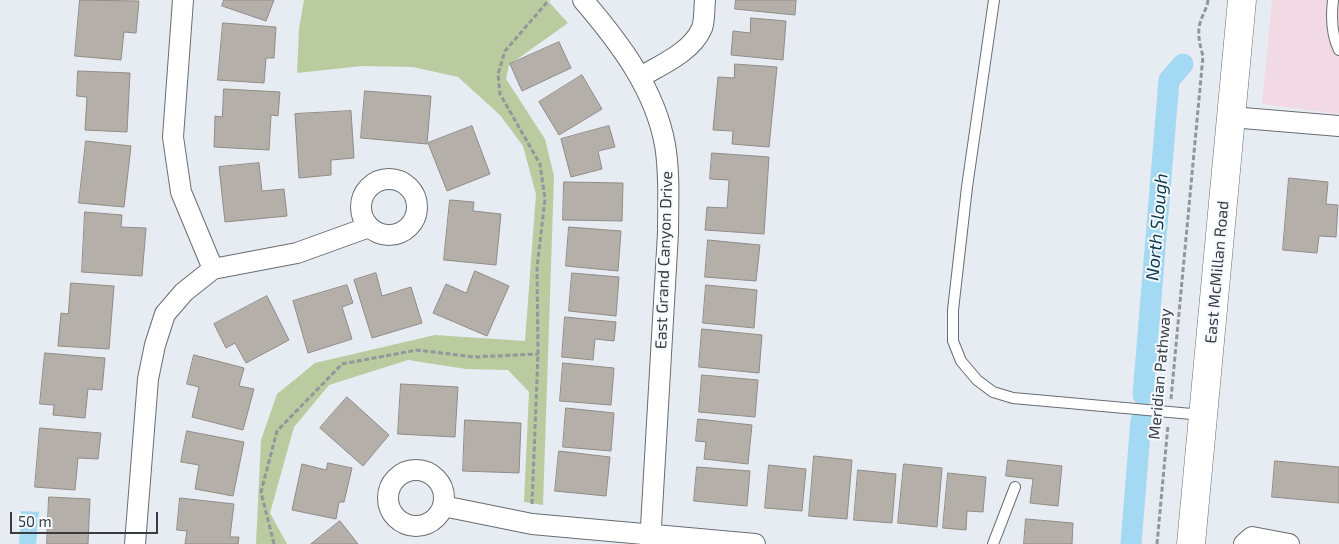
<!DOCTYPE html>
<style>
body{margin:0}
#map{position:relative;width:1339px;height:544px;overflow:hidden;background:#e6ecf1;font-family:"Exo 2",sans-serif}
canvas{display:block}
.scale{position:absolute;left:10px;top:512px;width:148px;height:22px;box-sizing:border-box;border:2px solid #393c3e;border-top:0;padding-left:6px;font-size:15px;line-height:18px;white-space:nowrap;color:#393c3e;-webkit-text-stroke:4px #f3f9ff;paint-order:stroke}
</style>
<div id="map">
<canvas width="1339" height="544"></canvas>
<div class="scale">50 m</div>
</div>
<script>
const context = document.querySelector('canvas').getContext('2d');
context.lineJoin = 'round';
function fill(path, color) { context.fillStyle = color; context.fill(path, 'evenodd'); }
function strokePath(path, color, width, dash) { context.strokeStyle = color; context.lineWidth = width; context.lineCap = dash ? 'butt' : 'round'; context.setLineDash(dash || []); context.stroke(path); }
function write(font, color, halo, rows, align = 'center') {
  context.font = font + ' "Exo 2",sans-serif'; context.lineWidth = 4; context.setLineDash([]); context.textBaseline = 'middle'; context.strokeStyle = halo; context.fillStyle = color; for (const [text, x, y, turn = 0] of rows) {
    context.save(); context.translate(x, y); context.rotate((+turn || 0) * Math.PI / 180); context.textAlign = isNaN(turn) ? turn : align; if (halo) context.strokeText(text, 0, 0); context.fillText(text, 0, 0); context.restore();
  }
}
fill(new Path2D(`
 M1272,0h67v114l-77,-10z`), '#f2dae5');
fill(new Path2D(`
 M304,0h243l21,23 -59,42 -3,14 39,60 9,37 -11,329 -19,-3 5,-110 -21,-22 -42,-1 -58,-9 -79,25 -35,42 -24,86 17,31h-31l5,-104 16,-46 38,-31 120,-28 90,6 11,-147 -13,-48 -23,-31 -42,-38 -45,-10 -51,-1 -65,7 2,-44z`), '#bacba0');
fill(new Path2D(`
 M21,511l18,1 -3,32h-17z`), '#a3d9f2');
strokePath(new Path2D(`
 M1143,395l26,-315 14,-16
 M1131,544l10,-124`), '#a3d9f2', 21);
const building = new Path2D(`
 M80,0l59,1 -3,32 -12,-1 -3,28 -46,-4z
 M224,0h50l-8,21 -44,-15z
 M736,0h60l-1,15 -60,-6z
 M751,18l35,3 -3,39 -52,-5 2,-24 17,2z
 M223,23l53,4 -2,31h-8l-2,25 -46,-3z
 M559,42l12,26 -49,23 -12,-27z
 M735,64l42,3 -8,80 -37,-3 1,-13 -20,-1 5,-53 16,1z
 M78,71l52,2 -3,59 -42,-2 2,-33 -10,-1z
 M582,75l20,34 -43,26 -20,-33z
 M224,89l56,3 -2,24 -7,-1 -2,35 -55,-3 1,-31 7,1z
 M365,91l66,5 -4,48 -66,-6z
 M351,111l3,47 -23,2v15l-32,3 -4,-64z
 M472,126l18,48 -43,17 -19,-48z
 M609,126l6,21 -17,4 4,18 -31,8 -10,-38z
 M86,141l45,5 -7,61 -45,-4z
 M712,153l57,4 -5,77 -59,-4 2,-23 20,1 2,-28 -19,-1z
 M259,163l3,28 22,-2 3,27 -62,6 -6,-55z
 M1289,178l39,4 -2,22 12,1 -2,32 -17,-1 -2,17 -34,-3z
 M564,182l59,1 -1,38 -59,-1z
 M450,200l24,2 -1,9 28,3 -5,51 -52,-5z
 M85,212l37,3 -1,12 25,1 -4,48 -60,-4z
 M569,227l52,4 -3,40 -52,-5z
 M708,240l52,5 -4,36 -51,-4z
 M475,271l34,15 -22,50 -54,-23 13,-29 20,9z
 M376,273l6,23 29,-9 11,36 -50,15 -18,-58z
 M572,273l47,4 -3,39 -47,-5z
 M71,283l43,3 -5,63 -51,-3 3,-33 7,1z
 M347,285l6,18 -11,4 10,32 -44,14 -15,-52z
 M706,285l51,5 -3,38 -51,-5z
 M267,296l22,44 -43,23 -11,-20 -9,5 -12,-24z
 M565,317l51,5 -2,19 -19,-2 -2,21 -31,-3z
 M702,329l60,6 -3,38 -60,-6z
 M45,353l60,5 -3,32 -14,-1 -3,29 -32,-3 1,-10 -14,-1z
 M194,355l50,13 -5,18 15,3 -11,41 -51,-13 7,-30 -12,-3z
 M563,363l51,5 -3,37 -51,-4z
 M702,375l56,5 -3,37 -56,-5z
 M401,384l57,3 -3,50 -57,-3z
 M347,397l42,38 -26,31 -43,-38z
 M566,408l48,5 -3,38 -48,-4z
 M698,419l54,6 -4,39 -44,-5 2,-17 -10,-1z
 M465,420l56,3 -2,50 -56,-2z
 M40,428l61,5 -3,26 -20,-1 -3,32 -40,-3z
 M187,431l57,11 -11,54 -38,-7 4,-24 -18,-3z
 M559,451l51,6 -4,39 -51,-5z
 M814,456l38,4 -5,59 -38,-3z
 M1008,460l54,6 -4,40 -28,-3 3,-24 -27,-3z
 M1275,461l64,6v36l-67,-6z
 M328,463l24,5 -8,34h-5l-3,17 -44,-9 10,-46 24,6z
 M904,464l38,4 -5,59 -39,-4z
 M769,465l37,4 -4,42 -37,-3z
 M697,467l53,4 -3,35 -53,-5z
 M858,470l38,4 -4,49 -38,-3z
 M948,473l38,4 -3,35 -16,-1 -1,19 -23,-2z
 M49,497l41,2 -2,45h-41z
 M180,498l54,6 -4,33h9l-1,7h-53l2,-13 -10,-1z
 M1026,519l47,4 -1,21h-48z
 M340,521l18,23h-47z`);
fill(building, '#b5afaa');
strokePath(building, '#918b87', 1);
const service = new Path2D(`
 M994,0l-27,187 -14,123v31l8,20 16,19 16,12 20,6 190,17
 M1333,0c-2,17 -2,34 6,50
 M993,544l22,-57`);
const minor = new Path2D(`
 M183,0l-10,137 8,55 32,77
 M583,0c36,42 72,89 82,145 5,29 3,59 3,88l-18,311
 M640,77c21,-12 52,-25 62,-49 3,-9 2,-19 3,-28
 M1231,117l108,9
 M361 207a28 28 0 1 1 56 0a28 28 0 1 1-56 0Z
 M388 498a28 28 0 1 1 56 0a28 28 0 1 1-56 0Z
 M443,506l89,18 223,20
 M135,544l13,-165 7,-34 10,-31 19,-22 29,-23 84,-16 72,-26
 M1244,544l8,-7 37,7`);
const secondary = new Path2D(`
 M1191,544l51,-544`);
strokePath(service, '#686d71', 12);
strokePath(minor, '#686d71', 22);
strokePath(secondary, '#686d71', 29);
strokePath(new Path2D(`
 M1171,399l32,-343c-3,-11 -6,-21 -3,-33 2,-8 7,-14 8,-23
 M532,504l6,-150 -1,-86 8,-69 -5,-35 -40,-70 -2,-20 7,-23 44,-51
 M274,544l-13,-52 16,-61 65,-67 75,-14 57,7 64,-3
 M1157,544l11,-119`), '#92979a', 3, [5, 2.5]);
strokePath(service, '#fff', 10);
strokePath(minor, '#fff', 20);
strokePath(secondary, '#fff', 28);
write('16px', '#393c3e', '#f3f9ff', [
 ["East Grand Canyon Drive",664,260,-88],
 ["East McMillan Road",1217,272,-85],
 ["Meridian Pathway",1160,374,-85]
]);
write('italic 18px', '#0d3c4e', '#f3f9ff', [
 ["North Slough",1157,227,-85]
]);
</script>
